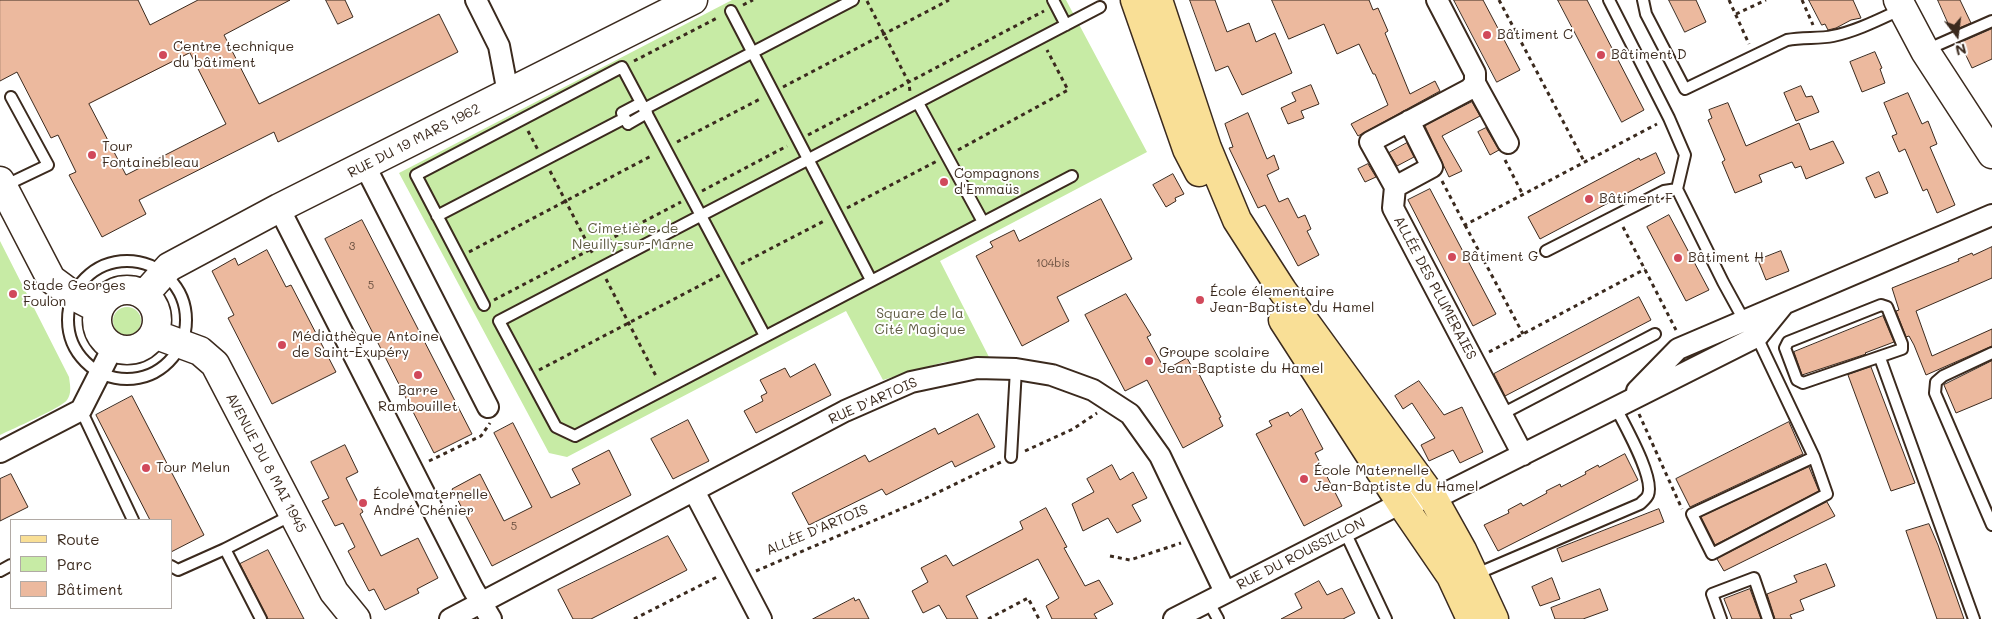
<!DOCTYPE html>
<meta charset="utf-8">
<style>
body{margin:0}
#map{position:relative;width:1992px;height:619px;overflow:hidden;background:#fff;font-family:Mali,sans-serif}
canvas{display:block}
.legend{position:absolute;left:10px;top:519px;width:162px;height:90px;box-sizing:border-box;background:#fff;border:1px solid #b1aaa5;margin:0;padding:6px 9px;list-style:none;font-size:15px;color:#3b2a1e}
.legend li{display:flex;align-items:center;gap:10px;height:25px}
.legend b{width:25px;border:1px solid #b1aaa5}
.north{position:absolute;left:1932px;top:10px;width:50px;height:50px;-webkit-text-stroke:4px #fff;paint-order:stroke;rotate:165deg;font-size:14px;font-weight:700;line-height:20px;text-align:center;color:#3b2a1e}
.north::after{content:'';display:block;margin:auto;width:18px;height:22px;background:#3b2a1e;clip-path:polygon(50% 0,100% 100%,50% 72%,0 100%)}
</style>
<div id="map">
<canvas width="1992" height="619"></canvas>
<ul class="legend">
<li><b style="height:6px;background:#f9df96"></b>Route</li>
<li><b style="height:14px;background:#c7eba5"></b>Parc</li>
<li><b style="height:14px;background:#ecb99e"></b>Bâtiment</li>
</ul>
<div class="north">N</div>
</div>
<script>
const context = document.querySelector('canvas').getContext('2d');
context.lineJoin = 'round';
function fill(path, color) { context.fillStyle = color; context.fill(path, 'evenodd'); }
function strokePath(path, color, width, dash) { context.strokeStyle = color; context.lineWidth = width; context.lineCap = dash ? 'butt' : 'round'; context.setLineDash(dash || []); context.stroke(path); }
function write(font, color, halo, rows, align = 'center') {
  context.font = font + ' Mali,sans-serif'; context.lineWidth = 4; context.setLineDash([]); context.textBaseline = 'middle'; context.strokeStyle = halo; context.fillStyle = color; for (const [text, x, y, turn = 0] of rows) {
    context.save(); context.translate(x, y); context.rotate((+turn || 0) * Math.PI / 180); context.textAlign = isNaN(turn) ? turn : align; if (halo) context.strokeText(text, 0, 0); context.fillText(text, 0, 0); context.restore();
  }
}
fill(new Path2D(`
 M732,0h334l81,152 -207,109 50,98 -46,3 -61,18 -37,-69 -279,146 -18,-4 -150,-280z
 M0,241l69,136c1,8 3,16 -2,23 -6,8 -55,29 -67,35z
 M119,279l20,2 -3,5 -38,4 7,-5z
 M113 321a14 14 0 1 1 28 0a14 14 0 1 1-28 0Z`), '#c7eba5');
const building = new Path2D(`
 M0,0h138l12,25 48,-25h92l-66,35 35,69 180,-90 19,38 -180,90 -4,-10 -135,68 7,14 -44,23 -33,-62 7,-3 -18,-37 -7,3 -34,-66 -17,9zM190,53l36,71 -100,51 -37,-71z
 M326,0h19l8,17 -15,7z
 M1190,0h25l12,32 22,-9 7,19 19,-9 17,40 -50,22 -14,-29 -12,5z
 M1272,0h97l4,10 5,-2 10,23 -3,2 25,61 25,-13 5,10 -82,45 -7,-12 37,-19 -13,-31h-2l-14,-30 -22,10 -13,-30 -35,15z
 M1454,0h29l37,70 -23,12z
 M1558,0h29l57,110 -22,12z
 M1669,0h27l10,22 -21,10z
 M1809,0h44l8,18 -10,2 -15,8 -8,2 -3,-6 -3,1z
 M1938,0h22l11,23 -17,7 -3,-4 -1,1z
 M1992,29v30l-20,9 -12,-25z
 M1875,52l7,16 -2,1 5,14 -23,9 -12,-30z
 M1311,85l8,19 -18,7 3,7 -16,6 -7,-16 15,-7 -4,-8z
 M1801,86l5,11 6,-1 7,16 -23,9 -12,-28z
 M1908,93l14,31 6,-3 9,23 -7,3 25,58 -18,8 -10,-24 -4,2 -18,-42 -6,3 -7,-16 5,-2 -13,-31z
 M1472,102l8,14 -38,20 20,35 -13,6 -24,-51z
 M1728,103l18,43 53,-23 11,27 23,-9 11,22 -38,16 -5,-13 -6,2 -3,-6 -33,13 3,7 -27,11 -13,-31 3,-2 -17,-40 4,-2 -3,-8z
 M1248,113l19,46 7,-4 5,14 -12,6 12,27 9,-4 10,20 7,-3 6,14 -4,2 12,24 -21,11 -33,-61 -7,3 -29,-60 4,-1 -8,-23z
 M1486,128l13,22 -9,5 -12,-23z
 M1407,143l7,14 -17,9 -8,-13z
 M1656,153l9,20 -125,66 -12,-22 111,-59 1,2z
 M1368,164l8,13 -11,5 -7,-13z
 M1879,172l9,21 -13,5 -9,-20z
 M1173,174l11,20 -9,4 1,3 -10,6 -13,-22z
 M1430,189l66,125 -23,12 -65,-126z
 M1101,199l31,60 -75,38 12,24 -47,25 -46,-90 17,-9 -3,-5 24,-12 5,11z
 M1669,215l40,75 -23,11 -39,-74z
 M362,220l110,214 -38,19 -109,-214z
 M1992,247v31l-76,33 16,45 60,-27v17l-66,29 -12,-30 -5,-9 -3,1 -10,-26 3,-1 -7,-22 67,-27 -1,-2 14,-6 1,2z
 M267,250l19,37 5,-2 45,87 -64,32 -44,-86 6,-3 -22,-44 23,-13 3,7z
 M1781,251l8,20 -23,9 -8,-20z
 M1126,294l25,41 -4,2 18,33 22,-12 5,9 3,-1 26,51 -2,1 4,8 -40,22 -36,-68 -22,11 -40,-76z
 M1639,297l12,23 -146,76 -11,-22z
 M1883,316l11,26 -29,11 1,1 -64,21 -8,-23z
 M1992,361v37l-36,15 -12,-28z
 M815,364l16,31 -75,38 -12,-22 19,-10 -2,-5 6,-3 -7,-13 25,-12 5,9z
 M1871,367l44,116 -24,8 -43,-116z
 M1419,381l25,34 18,-8 21,45 -23,11 -7,-13 -24,11 -8,-16 14,-7 -23,-35 -9,6 -8,-13z
 M132,396l72,139 -33,17v-32h-21l-54,-105z
 M1302,409l21,40 -8,4 27,53 -38,20 -48,-92 16,-8 -3,-5 19,-9 2,4z
 M978,414l17,33 -40,20 -3,-6 -66,34 -4,-6 -73,36 -17,-32 73,-38 4,7 66,-34 3,6z
 M688,420l21,41 -36,18 -22,-40z
 M1789,422l14,32 -113,53 -14,-28z
 M513,423l38,75 29,-14 -8,-15 37,-19 22,45 -139,71 -40,-77 28,-15 24,47 28,-14 -38,-74z
 M345,445l13,27 -12,6 17,34 -3,2 21,42 37,-18 20,40 -21,11 2,4 -34,17 -11,-21 -5,2 -21,-40 7,-4 -12,-24 -8,3 -13,-25 7,-3 -18,-36z
 M1625,454l13,26 -140,71 -14,-26 25,-12 -1,-3 13,-7 2,3 24,-13 -1,-2 14,-7 1,3 25,-13 -1,-2 13,-7 1,2z
 M1112,465l8,15 13,-8 14,26 -15,7 9,16 -24,12 -9,-15 -25,13 -11,-27 22,-12 -7,-13z
 M1809,467l10,24 -104,54 -14,-28z
 M11,474l17,33 -28,14v-42z
 M1827,502l8,14 -111,55 -7,-12z
 M1046,508l21,39 -3,1 21,38 14,-6 14,24 -19,10 3,5h-45l-6,-13 13,-8 -21,-39 -72,37 12,23h-31l-8,-14 -16,8 -11,-22 16,-9 -7,-14 25,-13 7,11 70,-37 -3,-7z
 M1659,509l5,13 -102,40 -5,-13z
 M1929,524l9,21 26,74h-27l-31,-88z
 M668,536l19,34 -96,49h-18l-15,-29z
 M268,550l36,69h-36l-28,-55z
 M1826,564l9,22 -35,14 4,10 -14,5 2,4h-17l-8,-25 30,-12 -3,-6z
 M1552,578l8,21 -20,7 -8,-19z
 M1319,581l8,14 15,-7 13,25 -12,6h-62l21,-11 -7,-14z
 M1600,589l8,21 -25,9h-28l-4,-11z
 M1750,589l11,30h-29l-8,-20z
 M854,598l1,3 4,-2 10,20h-56z`);
fill(building, '#ecb99e');
strokePath(building, '#3b2a1e', 1);
const lane = new Path2D(`
 M1053,0l13,25
 M1609,0l60,118 16,37 -8,34 46,93 23,42
 M1643,0l3,14 39,75 102,-49c16,-3 32,-1 46,-4 24,-5 47,-17 69,-27
 M731,11l140,269
 M1926,50l66,-29
 M641,103l-19,10 6,11 19,-11
 M918,103l65,119
 M644,109l209,-109
 M1072,176l-497,260 -19,-9 -57,-106 601,-314
 M4,186l44,-21 -37,-68
 M437,216l188,-98
 M1546,251l118,-60 13,-2
 M68 320a59 59 0 1 1 118 0a59 59 0 1 1-118 0Z
 M484,305l-68,-130 206,-108 143,269
 M1881,305l6,2 15,37v5l-99,34 -6,-3 -12,-32 3,-6z
 M1756,335l58,122 13,37 -115,60 -20,-40 122,-57
 M1992,353l-49,23 -7,6 -1,11 57,132
 M1880,358l94,261
 M81,410l52,110
 M1502,414l153,-80
 M1011,457l5,-88
 M1345,532l41,87
 M225,549l36,70
 M171,566l7,4 47,-21 67,-34
 M0,571l11,-6
 M1474,575l166,-71c3,-3 7,-6 8,-9 7,-17 -23,-69 -32,-87
 M1208,601l10,18
 M1721,619l-9,-25 42,-16 14,41`);
const street = new Path2D(`
 M476,0l23,46 9,47
 M1437,0l38,73v10l-5,6 -100,53 25,45 -2,21 130,247
 M1475,83l33,60
 M365,166l123,241
 M1395,187l37,-20 -23,-46
 M279,208l194,381 18,30
 M1637,391l41,-42 314,-134
 M0,452l81,-42 32,-63
 M694,491l67,128
 M450,619l395,-208 66,-29 66,-14 39,1 36,6 41,15 37,24 30,42 65,136
 M1174,619l227,-116 32,-5 13,-5 312,-157 26,-32`);
const secondary = new Path2D(`
 M1898,0l27,51 67,103
 M0,181l51,98 23,17 25,13
 M97 320a30 30 0 1 1 60 0a30 30 0 1 1-60 0Z
 M144,295l25,-28 110,-59 414,-208
 M154,334l46,17 15,13 119,228 22,27`);
const primary = new Path2D(`
 M1135,0l52,149 12,23
 M1158,0l49,148 30,72 45,70 151,208 29,52 32,69
 M1283,320l118,183 50,73 20,43`);
strokePath(lane, '#3b2a1e', 14);
strokePath(street, '#3b2a1e', 24);
strokePath(secondary, '#3b2a1e', 31);
strokePath(primary, '#3b2a1e', 31);
strokePath(new Path2D(`
 M1499,0l86,163
 M1729,0l20,44
 M1802,0l11,25
 M867,1l42,82 1,9
 M743,5l10,-5
 M1736,14l30,-14
 M634,61l85,-44
 M783,87l166,-87
 M528,131l10,19
 M808,135l236,-124
 M677,142l85,-44
 M958,150l110,-60 -21,-40
 M1505,160l18,35
 M550,171l44,85
 M1442,181l23,44 192,-101
 M702,191l85,-45
 M847,208l90,-47
 M1465,225l58,109
 M1623,227l53,103
 M469,252l184,-97
 M741,264l85,-44
 M606,279l51,99
 M494,300l187,-98
 M1489,352l156,-83
 M539,370l181,-95
 M1639,414l43,95
 M1025,451l48,-22 24,-16
 M429,461l52,-25 9,-13
 M1110,556l20,4 51,-17
 M756,571l166,-71 79,-38
 M634,619l85,-43
 M988,619l40,-21 11,21`), '#3b2a1e', 3, [4, 4]);
strokePath(lane, '#fff', 10);
strokePath(street, '#fff', 20);
strokePath(secondary, '#fff', 28);
strokePath(primary, '#f9df96', 28);
for (const [x, y, r, color] of [
 [1487,35,5,"#d1495b"],
 [163,55,5,"#d1495b"],
 [1601,55,5,"#d1495b"],
 [92,155,5,"#d1495b"],
 [944,182,5,"#d1495b"],
 [1589,199,5,"#d1495b"],
 [1452,257,5,"#d1495b"],
 [1678,258,5,"#d1495b"],
 [13,294,5,"#d1495b"],
 [1200,300,5,"#d1495b"],
 [282,345,5,"#d1495b"],
 [1149,361,5,"#d1495b"],
 [418,375,5,"#d1495b"],
 [146,468,5,"#d1495b"],
 [1304,479,5,"#d1495b"],
 [363,503,5,"#d1495b"]
]) { const dot = new Path2D(); dot.arc(x, y, r, 0, 2 * Math.PI); context.fillStyle = color; context.fill(dot); strokePath(dot, '#fff', 2); }
write('11px', '#674e3e', null, [
 ["3",352,247],
 ["104bis",1053,264],
 ["5",371,286],
 ["5",514,527]
]);
write('14px', '#3b2a1e', '#fff', [
 ["Bâtiment C",1497,35],
 ["Centre technique",173,47],
 ["du bâtiment",173,63],
 ["Bâtiment D",1611,55],
 ["Tour",102,147],
 ["Fontainebleau",102,163],
 ["Compagnons",954,174],
 ["d'Emmaüs",954,190],
 ["Bâtiment F",1599,199],
 ["Bâtiment G",1462,257],
 ["Bâtiment H",1688,258],
 ["Stade Georges",23,286],
 ["Foulon",23,302],
 ["École élementaire",1210,292],
 ["Jean-Baptiste du Hamel",1210,308],
 ["Médiathèque Antoine",292,337],
 ["de Saint-Exupéry",292,353],
 ["Groupe scolaire",1159,353],
 ["Jean-Baptiste du Hamel",1159,369],
 ["Barre",418,391,"center"],
 ["Rambouillet",418,407,"center"],
 ["Tour Melun",156,468],
 ["École Maternelle",1314,471],
 ["Jean-Baptiste du Hamel",1314,487],
 ["École maternelle",373,495],
 ["André Chénier",373,511]
], 'left');
write('14px', '#3b2a1e', '#fff', [
 ["RUE DU 19 MARS 1962",414,141,-27],
 ["ALLÉE DES PLUMERAIES",1435,288,62],
 ["RUE D'ARTOIS",873,401,-24],
 ["AVENUE DU 8 MAI 1945",266,463,62],
 ["ALLÉE D'ARTOIS",817,530,-23],
 ["RUE DU ROUSSILLON",1301,554,-27]
]);
write('14px', '#5e5a40', '#fff', [
 ["Cimetière de",633,229],
 ["Neuilly-sur-Marne",633,245],
 ["Square de la",920,314],
 ["Cité Magique",920,330]
]);
</script>
